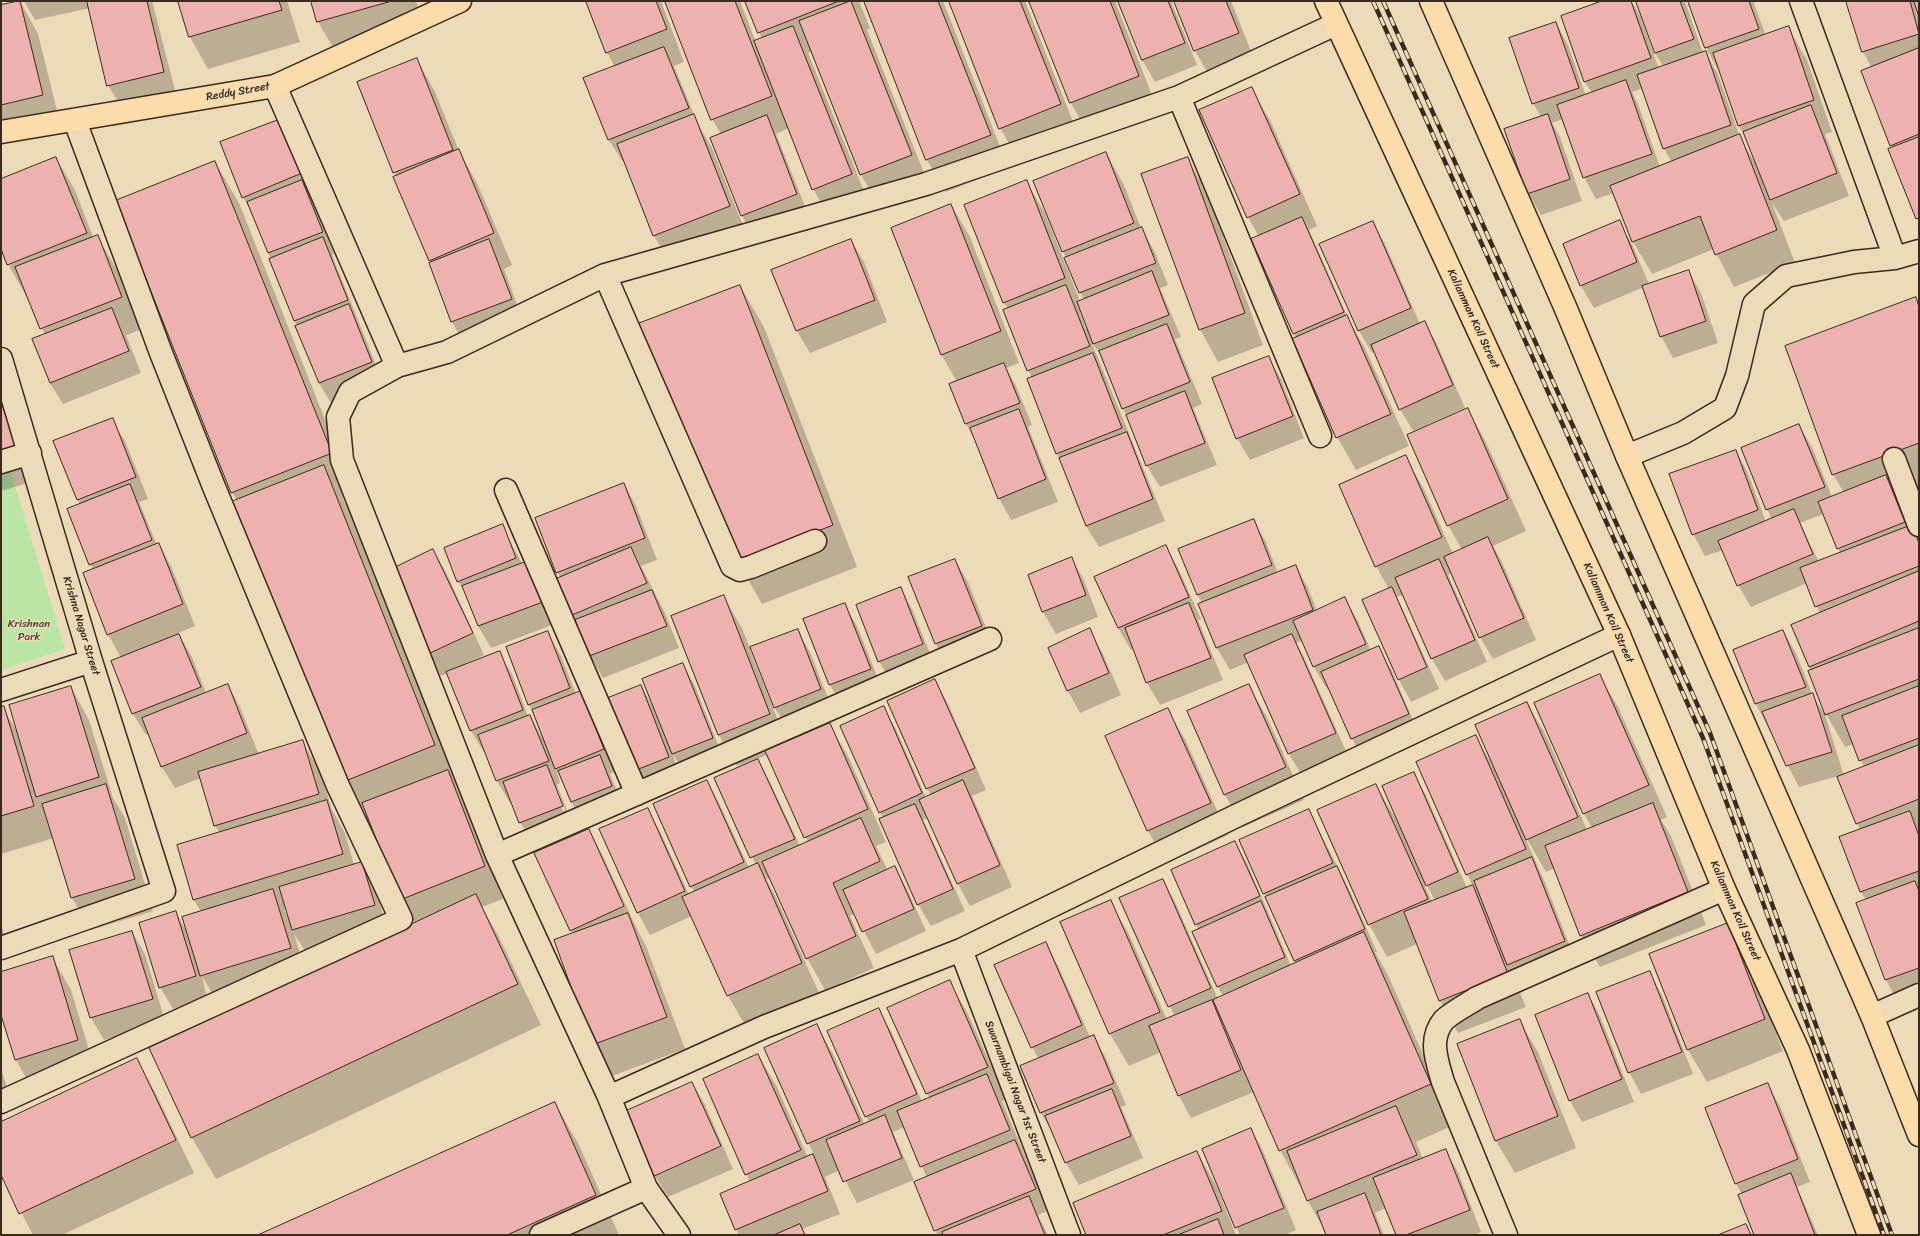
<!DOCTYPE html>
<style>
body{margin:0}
#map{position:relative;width:1920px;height:1236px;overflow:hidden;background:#eddab8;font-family:Sriracha,sans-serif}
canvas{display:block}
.frame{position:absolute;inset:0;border:2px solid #3b2a1e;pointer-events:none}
</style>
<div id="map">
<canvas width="1920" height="1236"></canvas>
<div class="frame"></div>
</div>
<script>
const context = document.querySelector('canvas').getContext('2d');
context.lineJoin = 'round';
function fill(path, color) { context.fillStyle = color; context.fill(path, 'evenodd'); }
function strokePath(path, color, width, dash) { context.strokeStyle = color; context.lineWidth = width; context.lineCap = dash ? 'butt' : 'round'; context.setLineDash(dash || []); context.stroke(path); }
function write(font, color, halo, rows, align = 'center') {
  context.font = font + ' Sriracha,sans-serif'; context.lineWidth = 3; context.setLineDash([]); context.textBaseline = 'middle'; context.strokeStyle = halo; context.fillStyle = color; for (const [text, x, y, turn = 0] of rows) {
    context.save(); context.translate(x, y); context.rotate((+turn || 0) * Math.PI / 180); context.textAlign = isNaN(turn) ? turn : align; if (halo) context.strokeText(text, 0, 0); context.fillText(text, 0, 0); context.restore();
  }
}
fill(new Path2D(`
 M10,470l55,179 -64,21v-198z`), '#bae6a3');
fill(new Path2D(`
 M20,1l18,33 23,93 -60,15v-136z
 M24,1h128l24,93 -55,13 -13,-22 -18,-77 -55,12z
 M179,1h108l13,41 -92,27 -18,-32z
 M312,1h104l8,28 -87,25 -19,-32z
 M587,1h74l23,61 -10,4 23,56 15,26 36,90 -75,30 -19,-32 -29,-76 -3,1 -13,-21 -24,-61 30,-12 -8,-15z
 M666,1h74l16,41 6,-3 -16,-38h113l11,27 -3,2 63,158 -50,19 -19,-32 -49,-124 -4,2 62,153 -38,16 -19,-33 -24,-61 -13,6 33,82 -54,22 -13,-22 -31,-78 10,-4 -9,-15z
 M865,1h78l65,166 -62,25 -19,-32z
 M950,1h75l54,136 -60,23 -19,-32z
 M1030,1h85l42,107 -68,27 -18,-32z
 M1119,1h52l26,64 -42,17 -13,-22z
 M1175,1h56l26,65 -43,17 -19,-32z
 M1605,1h26l9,14 19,54 5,-2 -9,-14 -18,-52h48l18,52 2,-1 13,22 21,61 16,28 -7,-22 -9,-15 -19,-57 -2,1 -12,-22 -17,-47h64l13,35 22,-8 19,32 25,72 -7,2 24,62 -65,25 -12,-18 23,60 -61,24 -20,-38 -62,25 -19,-32 -19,-49 -18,6 -12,-22 -21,-58 -11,4 8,14 22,64 -41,14 -13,-22 13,-76 -8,-14 23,-80 12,22 18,51 6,-3 -7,-11 -22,-66zM1643,88l21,61 8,13 -12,5 -22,-63 -6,-12z
 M1847,1h72v221l-28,-77 -19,-77 -9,-16z
 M417,59l18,33 24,59 18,32 35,82 -8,4 19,52 -58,23 -13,-22 -22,-59h1l-72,-181z
 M1251,88l19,32 47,106 -8,4 42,94 14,24 44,98 -53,24 -19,-33 -43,-104 -35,-96 -11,-20z
 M281,120l33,76 -3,1 23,57 -2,1 52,130 -52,20 -13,-22 -64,-164 -12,-22z
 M1106,153l18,32 17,43 13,22 14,35 -8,3 21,49 -6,2 27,65 -9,4 24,57 -57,22 -13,-21 -44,-107 -12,-18 74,180 -66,26 -13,-21 -29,-73 -49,-144 -4,-6 22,-122 19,32 35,88 4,-1 -21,-49zM1080,312h2l6,16 -2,1z
 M56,158l19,32 18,47 4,-1 19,32 24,62 -14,5 15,38 -78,31 -13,-21 -5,-48 -17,-39h-2l-18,-32 -7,-17v-67z
 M1187,158l19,32 57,155 -45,17 -18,-33z
 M215,162l24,41 116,292 -12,4 5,9 110,279 -1,1 9,15 37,96 -21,8 17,30 42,88 -325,154 -24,-41 -42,-89 115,-54 -45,12 -18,-31 5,22 -34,11 -13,-22 16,-74 11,19 14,-20 -7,-12 -16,-54 42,-13 -5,-7 -14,-48 -26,10 -13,-21 -12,-33 -4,1 -13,-21 -12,-56 -13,-24 -14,-64 -4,-6 -10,-59 -25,-63 57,-22 13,21 23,58 -9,3 18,43 2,-1 12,22 24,60 -17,7 14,24 14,36 22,-8 12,22 19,48 43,-14 19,32 11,37 13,23 9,32 7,-2 13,22 13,42 -81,25 -12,-18 13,41 108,-51 -14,-25 -30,-77 -4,1 -24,-42 -106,-280 -5,-9zM287,909l2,10 -5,-9z
 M951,205l19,32 49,126 -13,5 10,18 16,39 -4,2 30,75 -47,18 -12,-22 -21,-53 -12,-21 -16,-39 7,-3 -16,-28z
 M1372,222l13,22 35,80 4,-2 13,22 28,64 -52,23 -13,-22 -25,-58 -3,2 -13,-22 -39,-87z
 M1619,222l13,22 17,40 39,-13 13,22 17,50 -45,15 -12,-22 -17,-49 -50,21 -13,-22 -17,-42z
 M851,240l13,22 23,60 -77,31 -13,-22 -24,-60z
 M740,286l24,41 93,240 -95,37 -24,-42z
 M1915,298l4,7v188l-20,7 20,39v455l-21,8 -12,-22 -29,-77 9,-3 -5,-8 -1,-62 -3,-7 -15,-48 -43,12 -43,-83 -22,-54 49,-19 13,22 16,41 13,21 19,61 20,-9 -10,-23 -9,3 -19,-33 -17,-48 11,-52 -13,-31 -56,24 -13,-22 -15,-35 -18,6 -12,-22 43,-83 12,22 18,49 6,-3 -5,-10 32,-84 13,22 20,50 12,-4 -11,-19zM1824,514l16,39 -21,9 -19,-39z
 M1268,357l13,22 23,59 -54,22 -13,-22z
 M1,377l33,104 -33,10z
 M1468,410l18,32 40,89 -33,15 8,14 35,80 -43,19 -13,-22 -28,-64 -4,2 39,87 -42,19 -13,-22 -29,-64 -6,2 42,92 -28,13 -12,-22 -10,-91 -13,-23 29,-109 19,32 29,65 9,-4 -14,-25z
 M624,484l12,22 21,54 -16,6 24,47 14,35 -76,30 -13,-22 -32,-76 3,-2 -4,-6z
 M1253,520l13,22 12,31 17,-7 13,22 9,23 28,-12 13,22 13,30 7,-4 13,22 29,67 -55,25 -13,-22 -23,-51 -2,1 -13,-22 -12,-26 -6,2 8,14 44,99 -46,20 -13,-22 -40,-92 -19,8 -13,-22 -17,-44 2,-1 -5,-9z
 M502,526l53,98 -64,24 -13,-22 -10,-28 -10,-17z
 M1165,546l13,22 23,51 -3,1 25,60 -63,25 -13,-22 -13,-34 -3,1 -13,-22z
 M433,551l13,21 38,83 -17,8 1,2 31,-13 13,22 16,42h2l13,23 -8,-23 -6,-11 -22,-57 40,-16 13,22 16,40 4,-2 13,22 23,57 -6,3 14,34 -40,16 -13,-22 -15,-34 4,15 -3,2 17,43 -41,16 -13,-22 -8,-20 -2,1 -13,-22 -11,-29h-2l-13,-21 -23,-58 -7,3 -12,-22zM555,788h2l8,22 -2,1z
 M1071,558l13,22 14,37 -42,17 -13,-22 -14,-37z
 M955,560l13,22 26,66 -46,18 -12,-22 -26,-66z
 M901,589l12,22 22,55 -43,17 -13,-22z
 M723,596l19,32 8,20 47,-18 13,22 23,59 -45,18 -13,-21 -23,-59 -2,1 37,93 42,-19 19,32 38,86 -10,4 12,25 7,-4 12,22 19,42 -50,23 -21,-40 -5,2 24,52 -49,22 -18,-32 -37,-81 -4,2 10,18 44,98 -73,33 -19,-32 -36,-80 -42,19 -12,-22 9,-104 13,22 29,64 6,-2 -4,-7 16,-105 12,22 30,65 7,-3 -41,-86 38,-17 -1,-1 -15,5 -19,-32zM767,755l41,87 -8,4 -30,-64 -13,-23z
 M844,604l13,22 26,65 -40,16 -13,-22 -26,-65z
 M1089,630l13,22 19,43 -41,18 -12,-22z
 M683,664l12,22 29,74 -39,15 -13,-23 9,27 -36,14 -41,-92 37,-15 12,21z
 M1599,675l19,32 49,110 -6,3 10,16 35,89 -106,42 -19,-32 -26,-67 -9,4 -19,-33 -1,1 18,40 33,84 -63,14 12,29 -68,26 -18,-32 -23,-57 -30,13 -18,-33 7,-139 21,36 16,-48 13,22 41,93 6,-2 -6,-12 9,-137 17,29 1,-1 33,-62 19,32 41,95 5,-2 -8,-14 -48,-111zM1426,883l8,16 2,2 -4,1 -8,-18z
 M935,680l12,22 39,88 -14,6 40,91 -42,19 -12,-22 -30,-66 -5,2 42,91 -34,15 -13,-22 -38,-92 3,-105 13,22 30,69 5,-3 -4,-7z
 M1248,685l19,32 37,83 -61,27 -18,-32 -37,-83z
 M71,687l18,33 24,78 12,20 28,93 -62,19 -19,-32 -18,-60 -53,16v-146h2l14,23z
 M1167,709l19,32 42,94 -61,28 -19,-32 -42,-95z
 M1309,811l40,78 28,63h-2l13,23 66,150 -38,17 7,17 22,-9 13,22 23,60 -8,3h-76l-11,-27 -11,5 9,22h-57l-47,-85 -26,-58 -63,26 -12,-22 -18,-44 -32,14 -19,-32 -49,-111 49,-21 19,32 38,86 8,-3 -55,-119 43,-18 12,22 43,97 5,-3 -5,-9 -19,-57 -27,-59 63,-28 13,22 43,101 5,-2 -32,-71z
 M588,830l13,22 35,75 10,19 39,103 -73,27 -19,-32 -20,-110 -2,-4z
 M1,924l10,32 -10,3z
 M1727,924l19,32 37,95 -76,31 -19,-32 -37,-96z
 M132,932l13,22 20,67 -61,19 -13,-22 -20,-68z
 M1046,944l12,22 32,71 4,-1 12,22 20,47 -5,2 22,51 -64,27 -13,-22 -12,-28 -13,-22 -20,-47 18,-7 -7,-12z
 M52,957l19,33 25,83 -62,19 -18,-32 -15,-49v-38z
 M1650,973l12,22 31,79 -52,20 -12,-22z
 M949,981l19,33 38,85 -4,2 46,110 -10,4 10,20h-110l-3,-5 -8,-52 -23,-51 -11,5 21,48 -57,23 -17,-33 -15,7 15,37 -38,15 4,6h-67l-18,-41 29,-12 -46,-103 54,-24 19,32 31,71 6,-3 -49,-106 52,-24 18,33 30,67 5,-2 -4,-7 12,-107 13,22 31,71 8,-3 -41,-91z
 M1588,994l12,22 34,86 -52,20 -12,-21z
 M1519,1020l19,32 38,96 -61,25 -19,-32 -38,-96z
 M137,1059l18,33 39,81 -132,62h-29l-32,-62v-49z
 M1,1069l6,18 -6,2z
 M692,1083l13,22 28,64 -65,28 -13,-21 -28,-64z
 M1767,1084l13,22 30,76 -13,5 21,48h-63l-13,-41 -6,-10 -30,-76z
 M555,1103l24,42 40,90h-359z
 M1251,1129l12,22 33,79 -11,5h-45l-37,-86z
 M1197,1152l19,33 20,50h-149z`), '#0003');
const building = new Path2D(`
 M20,1l23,94 -42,10v-100z
 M87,1h60l17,71 -57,14z
 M178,1h101l3,9 -93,27z
 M311,1h81l-75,21z
 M586,1h70l11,28 -61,24z
 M665,1h70l37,95 -61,24z
 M745,1h94l-81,32z
 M851,1l61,154 -52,20 -61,-154z
 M864,1h74l53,134 -65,25z
 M949,1h71l41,103 -62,25z
 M1029,1h81l29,75 -69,27z
 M1118,1h50l17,42 -43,17z
 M1174,1h52l13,32 -45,18z
 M1602,1h29l20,57 -67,24 -23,-66z
 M1636,1h44l14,38 -39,14z
 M1688,1h61l10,28 -54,19z
 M1846,1h64l9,33 -57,18z
 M1914,1h5v15z
 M1556,22l23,66 -47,16 -23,-66z
 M793,26l59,148 -40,16 -58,-149z
 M1789,26l25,74 -76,26 -25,-73z
 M664,47l25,61 -81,32 -25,-62z
 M1919,48v86l-29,12 -29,-75z
 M1706,51l25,74 -68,24 -26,-74z
 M417,58l36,92 -60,23 -36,-91z
 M1626,80l26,74 -69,24 -26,-73z
 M1252,87l48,107 -53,24 -48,-108z
 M1811,105l26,68 -67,27 -27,-68z
 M694,114l36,92 -77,30 -36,-92z
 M1548,114l22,65 -43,15 -23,-65z
 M767,115l30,79 -56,22 -31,-78z
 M281,119l21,54 -60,25 -22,-56z
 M1740,134l37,96 -62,25 -15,-39 -68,26 -22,-56z
 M1919,137v81l-3,1 -28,-70z
 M459,149l35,84 -65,28 -36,-84z
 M1106,152l28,71 -72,29 -29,-71z
 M56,157l31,76 -80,32 -6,-16v-70z
 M1188,157l57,156 -46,17 -58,-156z
 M215,161l117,292 -101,40 -116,-292z
 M302,180l21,52 -55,21 -21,-51z
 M1027,180l38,98 -62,25 -39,-98z
 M951,204l50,127 -60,24 -50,-127z
 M1302,217l42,95 -51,22 -42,-95z
 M1620,220l17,42 -57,24 -17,-42z
 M1373,221l38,87 -53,23 -39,-87z
 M1142,227l14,36 -77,30 -15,-35z
 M98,235l24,62 -82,32 -25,-62z
 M323,237l25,63 -54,21 -25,-62z
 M489,239l23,60 -61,23 -22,-59z
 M851,239l24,61 -79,31 -25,-61z
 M1689,270l17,51 -46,16 -18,-51z
 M1152,271l17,44 -76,29 -16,-42z
 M740,285l93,240 -96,38 -102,-238z
 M1066,285l24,61 -63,25 -24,-61z
 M1916,297l3,10v136l-87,32 -47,-129z
 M349,304l23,58 -53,21 -24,-57z
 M112,308l17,43 -79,32 -18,-44z
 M1347,315l44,99 -55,24 -44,-99z
 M1425,321l28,64 -54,25 -28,-65z
 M1167,324l23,58 -68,27 -23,-58z
 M1093,353l29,75 -66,26 -29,-75z
 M1269,356l24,60 -57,23 -24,-61z
 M1004,363l16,40 -55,21 -16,-40z
 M1185,391l20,52 -59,23 -20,-51z
 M1,400l15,48 -15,5z
 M1468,408l40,91 -61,27 -40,-91z
 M1019,409l27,70 -48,20 -28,-71z
 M113,418l23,59 -59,23 -24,-59z
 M1799,424l26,63 -59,23 -25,-62z
 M1127,432l26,67 -67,27 -27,-68z
 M1736,450l22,60 -66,25 -23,-61z
 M1406,455l36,82 -67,30 -36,-82z
 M324,465l111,280 -92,37 -112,-280z
 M1886,475l19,47 -68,27 -19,-47z
 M624,483l21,55 -89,35 -21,-55z
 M130,484l22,56 -63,25 -22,-56z
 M1794,509l19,45 -76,32 -19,-45z
 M1254,519l18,46 -75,30 -19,-46z
 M503,524l13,34 -59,24 -13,-34z
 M1912,525l7,18v23l-104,41 -15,-39z
 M1488,537l36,81 -45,20 -35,-81z
 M159,543l24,61 -76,31 -24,-62z
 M1166,545l23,52 -71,31 -24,-51z
 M631,547l16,36 -75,32 -16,-36z
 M433,549l40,84 -45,21 -40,-83z
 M1072,557l14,38 -44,17 -14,-37z
 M955,559l27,67 -47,18 -27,-67z
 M1439,559l36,81 -44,19 -36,-81z
 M528,561l15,41 -65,24 -16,-40z
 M1296,565l17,45 -97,38 -18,-44z
 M1919,571v50l-110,46 -18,-42z
 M901,587l22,57 -45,18 -22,-57z
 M1392,587l35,80 -29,13 -36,-80z
 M652,590l15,36 -78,30 -14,-36z
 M724,595l46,119 -52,21 -47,-119z
 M1345,597l21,47 -53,23 -20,-46z
 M845,603l26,66 -42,16 -26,-66z
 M1189,603l22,55 -65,25 -21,-55z
 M1090,628l19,45 -42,18 -19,-43z
 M1919,628v51l-94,36 -17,-44z
 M798,629l23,60 -47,19 -24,-61z
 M1783,630l23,57 -51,17 -22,-54z
 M548,631l22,57 -42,17 -22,-58z
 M179,634l22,53 -69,27 -21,-53z
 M1292,634l44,99 -48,21 -44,-99z
 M1379,646l30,68 -58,25 -30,-67z
 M500,651l23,59 -53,21 -24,-59z
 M683,663l30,75 -41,16 -30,-75z
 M1600,674l49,111 -66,29 -49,-111z
 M935,679l40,89 -49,21 -39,-88z
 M228,684l19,49 -86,34 -19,-49z
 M1249,684l37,83 -62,28 -37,-84z
 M641,685l28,72 -38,15 -28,-72z
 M71,686l28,91 -63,20 -27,-92z
 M1919,686v52l-60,23 -17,-45z
 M581,691l23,58 -49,20 -23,-59z
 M1813,693l19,59 -46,14 -24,-54z
 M1527,702l51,115 -52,23 -51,-115z
 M4,706l30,100 -33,10v-109z
 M884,706l38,87 -43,20 -39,-87z
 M1168,708l43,95 -64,28 -42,-95z
 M530,715l19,46 -53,20 -18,-46z
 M830,723l38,86 -64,29 -39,-87z
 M1476,735l50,114 -60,26 -50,-113z
 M303,740l16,54 -105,32 -16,-54z
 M1919,745v54l-63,25 -19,-47z
 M600,755l12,31 -41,16 -13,-31z
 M758,759l37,80 -45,19 -36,-80z
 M547,765l16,41 -44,17 -16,-41z
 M448,770l37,96 -85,34 -38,-97z
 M1414,772l44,100 -32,14 -44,-100z
 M707,780l37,82 -54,25 -37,-83z
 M963,780l37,85 -43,19 -38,-84z
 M106,784l29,95 -64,19 -29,-94z
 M1376,784l52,115 -60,26 -51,-115z
 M327,800l16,54 -150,46 -16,-55z
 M1653,803l35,89 -108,44 -35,-90z
 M915,804l38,85 -36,16 -38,-86z
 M648,808l37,83 -48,22 -38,-84z
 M1309,809l24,54 -70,31 -24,-54z
 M1910,811l9,25v35l-59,21 -21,-55z
 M861,818l19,43 -47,22 23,53 -50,23 -44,-97z
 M589,829l35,77 -54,25 -36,-78z
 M1235,841l25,55 -65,29 -24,-55z
 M1532,857l33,84 -58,24 -33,-84z
 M362,862l13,43 -83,25 -13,-43z
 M758,863l44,100 -75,33 -45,-99z
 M895,866l19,43 -52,23 -19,-42z
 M1337,866l28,63 -71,32 -29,-64z
 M1163,879l48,109 -43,19 -49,-109z
 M1915,881l4,10v77l-34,12 -29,-77z
 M1473,885l35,89 -69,27 -35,-89z
 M273,889l18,59 -91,28 -18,-59z
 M476,894l42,90 -327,154 -42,-90z
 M1111,900l49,112 -51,22 -49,-112z
 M1261,901l24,56 -68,30 -25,-55z
 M176,911l20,65 -37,12 -20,-65z
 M628,913l39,104 -75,28 -38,-105z
 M1728,923l37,96 -78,31 -38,-96z
 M132,931l21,68 -63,19 -21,-68z
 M1364,932l67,152 -152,67 -66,-151z
 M1046,942l36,83 -51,23 -37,-83z
 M53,956l25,84 -63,20 -14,-45v-43z
 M1650,971l32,81 -54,21 -32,-81z
 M950,980l38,87 -62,27 -39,-86z
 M1588,993l34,86 -53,22 -34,-86z
 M1212,1000l29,70 -63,26 -29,-70z
 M879,1008l38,86 -52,23 -38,-86z
 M1520,1019l38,97 -63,25 -38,-97z
 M817,1024l43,97 -53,23 -43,-96z
 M1094,1035l20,48 -74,30 -20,-47z
 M758,1054l43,96 -56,25 -42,-96z
 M137,1058l39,82 -157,74 -18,-39v-53z
 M987,1074l23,56 -90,37 -23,-56z
 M692,1082l29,64 -67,30 -28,-65z
 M1768,1083l30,76 -63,25 -30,-76z
 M1112,1089l19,47 -66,27 -20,-47z
 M555,1102l41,93 -89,40h-249z
 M1396,1106l21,49 -110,46 -20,-50z
 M885,1115l17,43 -59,24 -17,-42z
 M1251,1128l33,80 -49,20 -33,-79z
 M1015,1140l21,49 -102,42 -20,-49z
 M1446,1149l24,61 -64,25h-10l-23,-57z
 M1197,1151l25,60 -59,24h-77l-13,-32z
 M813,1154l15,37 -93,39 -15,-36z
 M1791,1173l24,62h-61l-16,-40z
 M1365,1193l16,42h-55l-9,-23z
 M1029,1196l16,39h-102l-1,-3z
 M1218,1219l6,16h-46z
 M800,1224l5,11h-31z
 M1746,1224l5,11h-33z`);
fill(building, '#edb2ae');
strokePath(building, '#3b2a1e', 1);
const minor = new Path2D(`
 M1801,1l94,257
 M275,86l122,280
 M1179,97l141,339
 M605,275l127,291 8,4 11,-3 64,-26
 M1,359l90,302 73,230 -163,57
 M1627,456l56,-23 42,-25 12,-32 17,-72 32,-28 68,-14 41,-4 24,-7
 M1894,459l25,66
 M1,462l29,-9
 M506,490l131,304
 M1,690l90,-29
 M497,855l493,-216
 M961,950l108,285
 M1872,1016l47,-21
 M609,1097l155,-70 197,-77 277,-135 381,-180
 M1,1102l400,-183 -63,-133 -124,-299 -53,-134 -86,-232
 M541,1235l105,-47
 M679,1235l-33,-47 -37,-91 -112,-242 -155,-395 -4,-43 12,-25 47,-26 50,-14 158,-77 321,-91 253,-87 157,-73
 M1506,1235l-63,-153c-6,-21 -15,-43 1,-62 7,-7 24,-16 33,-22l247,-109`);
const major = new Path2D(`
 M1326,1l293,634 105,254 74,161 71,185
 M1431,1l135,308 61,147 245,560 47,119
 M1,132l274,-46 185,-85`);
strokePath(minor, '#3b2a1e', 25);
strokePath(major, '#3b2a1e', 25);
strokePath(minor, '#eddab8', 22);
strokePath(major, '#faddab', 22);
const rail = new Path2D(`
 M1373,1l330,737 181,497
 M1383,1l327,732 182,502`);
strokePath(rail, '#3b2a1e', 4.5);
strokePath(rail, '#eddab8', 3, [9]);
write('11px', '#3b2a1e', '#eddab8', [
 ["Reddy Street",238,92,-10],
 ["Kaliamman Koil Street",1473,319,65],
 ["Kaliamman Koil Street",1608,613,66],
 ["Krishna Nagar Street",81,626,73],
 ["Kaliamman Koil Street",1735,911,66],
 ["Swarnambigai Nagar 1st Street",1015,1092,69]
]);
write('11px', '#4e4632', '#eddab8', [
 ["Krishnan",29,624],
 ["Park",29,637]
]);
</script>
